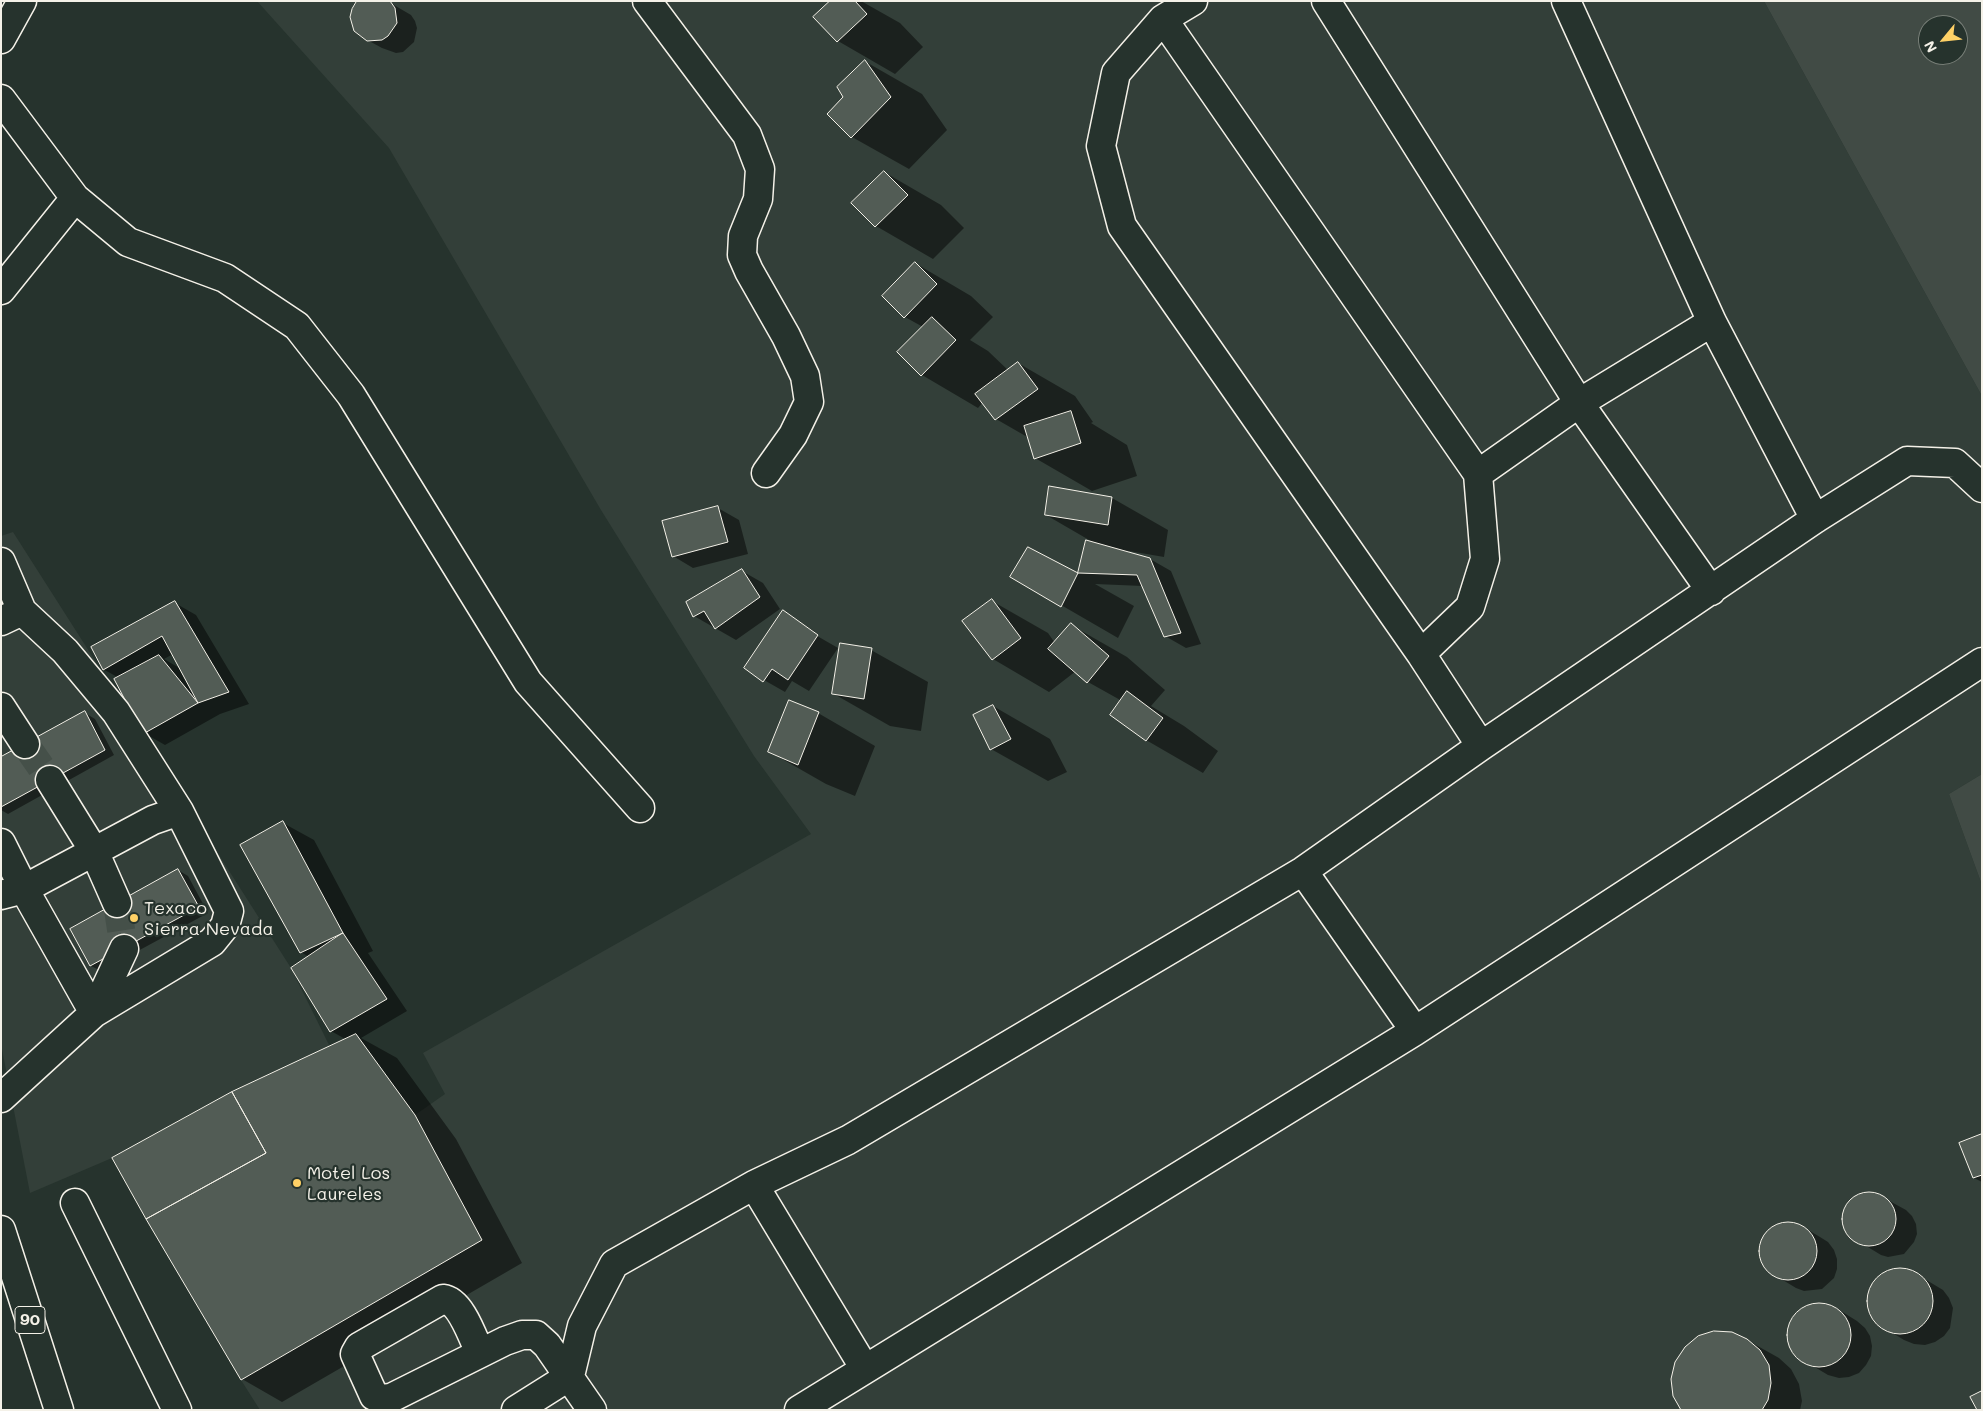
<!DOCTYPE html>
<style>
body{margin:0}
#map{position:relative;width:1983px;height:1411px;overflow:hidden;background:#26332d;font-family:Mali,sans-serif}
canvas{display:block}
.frame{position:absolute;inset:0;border:2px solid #f4f1e8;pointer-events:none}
.north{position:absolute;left:1918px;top:15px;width:50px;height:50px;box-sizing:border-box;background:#26332d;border:1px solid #787f78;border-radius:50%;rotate:242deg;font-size:14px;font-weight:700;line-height:20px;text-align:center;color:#f4f1e8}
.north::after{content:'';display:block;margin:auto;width:18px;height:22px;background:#ffd166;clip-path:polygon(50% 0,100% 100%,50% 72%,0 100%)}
</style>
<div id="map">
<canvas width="1983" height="1411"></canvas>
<div class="frame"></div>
<div class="north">N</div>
</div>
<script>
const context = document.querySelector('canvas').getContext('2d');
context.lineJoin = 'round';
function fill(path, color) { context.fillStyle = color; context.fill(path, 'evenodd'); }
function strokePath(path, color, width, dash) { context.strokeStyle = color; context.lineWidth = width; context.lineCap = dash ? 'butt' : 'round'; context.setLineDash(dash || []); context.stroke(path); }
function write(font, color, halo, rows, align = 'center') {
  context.font = font + ' Mali,sans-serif'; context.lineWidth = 4.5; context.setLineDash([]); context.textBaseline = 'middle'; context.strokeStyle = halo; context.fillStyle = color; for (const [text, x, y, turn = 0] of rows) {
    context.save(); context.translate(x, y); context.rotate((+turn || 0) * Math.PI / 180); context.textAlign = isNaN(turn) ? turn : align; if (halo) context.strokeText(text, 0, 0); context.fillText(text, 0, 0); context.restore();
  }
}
fill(new Path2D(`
 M257,1h1507l218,395v378l-33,20 33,91v525h-1722l-19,-30 241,-140 -67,-125 30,-21 -22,-41 388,-219 -57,-78 -153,-246 -212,-362z
 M13,532l278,436 39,79 -218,111 -82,35 -29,-149v-508z`), '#333f39');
fill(new Path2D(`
 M1764,1h218v395zM1928,25h30v30h-30z
 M1982,774v111l-33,-91z`), '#414b45');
fill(new Path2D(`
 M387,1l24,14 4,6 2,7 -3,14 -11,10 -7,1 -14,-5 -22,-12 -8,-12z
 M832,1h29l39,22 23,24 -28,27 -57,-33 -23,-23z
 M866,62l56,32 25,36 -38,39 -57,-32 -23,-23 16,-17z
 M884,172l57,33 23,23 -31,31 -57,-33 -23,-23z
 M915,263l56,33 22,21 -23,23 18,11 21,20 9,-8 57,33 18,26 -2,1 36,22 10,31 -45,15 -57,-33 -6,-20 -33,-19 -13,-17 -5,6 -56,-33 1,-48 -18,-10z
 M1112,498l56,32 -4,27 -35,-6 -1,2 22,6 21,12 30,73 -15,4 -21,-12 -22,-50 -48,-2 39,22 -16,32 -107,-62 17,-27 51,25 8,-32 9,2 -50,-29z
 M718,508l21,12 9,34 -55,14 -20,-12z
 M742,571l21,12 17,26 -44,31 -42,-24z
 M992,601l56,32 7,10 16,-18 56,32 38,33 -14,16 33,20 34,25 -15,22 -57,-33 -24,-39 -34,-19 -12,-11 -27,21 -56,-33 -29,-38z
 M175,603l21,12 53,89 -29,10 -55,31 -21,-12 -25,-55 -16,-9zM173,654l8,15 -17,-10z
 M783,612l31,19 -2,2 26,15 -29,43 -17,-10 -7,11 -21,-12z
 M871,650l57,32 -7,49 -31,-5 -56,-32z
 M993,706l57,33 17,33 -19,9 -57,-32z
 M85,713l10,6 19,36 -106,59 -7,-4v-51z
 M818,713l57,33 -20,50 -29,-12 -56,-32z
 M283,823l31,17 59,111 -5,2 39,58 -46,27 36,20 59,81 66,124 -240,139 -40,-23 105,-339 -16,-9 -22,-74 -8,-5z
 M178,870l10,6 20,37 -107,58 -10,-5 -20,-37z
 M1982,1135v47l-8,-4 -13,-35z
 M1867,1192l9,2 8,4 22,12 6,6 4,8 1,10 -3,8 -10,12 -16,3 -7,-2 -28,-17 -6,-5 -4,-18 3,-8 12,-12z
 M1788,1222l10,2 22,13 8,5 6,8 3,9v10l-3,9 -12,11 -18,2 -8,-3 -28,-17 -5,-7 -4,-10 1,-9 4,-9 6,-8 9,-4z
 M1903,1269l10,3 30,18 6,8 4,10 -3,20 -6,8 -9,6 -10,3 -11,-1 -10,-4 -21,-13 -8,-7 -5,-10 -1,-10 2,-10 5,-9 16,-11z
 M1817,1303l9,1 10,4 21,13 8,7 5,8 2,10 -1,10 -5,9 -7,8 -10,4 -10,1 -11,-3 -30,-18 -6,-8 -4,-10 4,-20 6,-7 9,-6z
 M1747,1340l32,18 12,11 8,15 3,17 -2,9h-118z`), '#0007');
const building = new Path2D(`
 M357,1h33l5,7 2,15 -9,13 -6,4 -15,1 -13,-10 -4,-14 2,-8z
 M830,1h25l12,13 -30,28 -24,-25z
 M865,60l26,37 -40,41 -24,-24 16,-17 -6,-10z
 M884,171l24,24 -33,32 -24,-24z
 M915,262l22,22 -33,34 -22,-22z
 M932,317l24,23 -35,36 -24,-24z
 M1018,362l20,27 -43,31 -20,-26z
 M1071,411l10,32 -47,16 -10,-33z
 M1049,486l63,11 -4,28 -63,-10z
 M718,506l10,36 -56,15 -10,-36z
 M1086,540l64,18 31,75 -17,4 -27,-62 -59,-2z
 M1028,547l50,26 -17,34 -51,-30z
 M742,569l18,28 -45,32 -11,-18 -11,6 -7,-15z
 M992,599l29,39 -29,22 -30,-39z
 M175,601l54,91 -31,11 -36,-67 -59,34 -12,-23z
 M783,610l35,25 -30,45 -16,-11 -9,13 -19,-14z
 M1071,623l38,33 -22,27 -39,-34z
 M840,643l32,5 -8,51 -32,-5z
 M159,655l39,48 -55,31 -29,-55z
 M1127,691l36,27 -17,23 -36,-26z
 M789,700l30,12 -21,53 -30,-13z
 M993,705l18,34 -21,11 -17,-35z
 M85,711l20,39 -104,57v-50z
 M283,821l60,112 -43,20 -60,-108z
 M178,869l21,38 -109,59 -20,-37z
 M343,933l44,66 -57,33 -39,-64z
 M356,1034l59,81 67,125 -241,140 -95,-161 120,-66 -34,-61z
 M232,1092l34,61 -120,66 -34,-61z
 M1982,1134v41l-9,3 -14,-35z
 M1842 1219a27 27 0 1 1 54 0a27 27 0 1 1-54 0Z
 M1759 1251a29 29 0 1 1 58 0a29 29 0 1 1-58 0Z
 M1867 1301a33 33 0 1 1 66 0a33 33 0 1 1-66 0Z
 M1787 1335a32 32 0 1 1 64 0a32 32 0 1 1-64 0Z
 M1714,1331l18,1 15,7 13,11 9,15 2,18 -3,17 -6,10h-81l-8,-14 -2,-17 4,-17 10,-15 13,-11z
 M1982,1391v19h-5l-7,-13z`);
fill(building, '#525c55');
strokePath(building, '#f4f1e8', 1);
strokePath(new Path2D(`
 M25,744l25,36
 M117,903l7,46`), '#455049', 28, [28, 14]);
const minor = new Path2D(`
 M647,1l100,134 13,34 -2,30 -15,37 -1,19 7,16 37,65 19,40 4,26 -16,33 -27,38
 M1193,1l-30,18 -47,54 -15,73 21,80 299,428 60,92
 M1326,1l253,402 133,-81
 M1566,1l146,321 103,197
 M1163,19l315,455 101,-71 132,188
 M1,99l74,99 53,44 97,36 72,48 54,69 177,287 112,126
 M1,290l74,-92
 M1,562l21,49
 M1,621l21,-10 43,40 51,61 63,99
 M1421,654l49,-47 15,-48 -7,-85
 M1,707l24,37
 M50,780l44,71 23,52
 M1,843l23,46 70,124 118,-71 13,-16 4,-15 -50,-100 -26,9 -129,69 -23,6
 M1303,871l112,160
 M1,1098l93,-85 30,-64
 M754,1185l111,184
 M75,1203l102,207
 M480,1353c-7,-15 -19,-52 -37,-54l-84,48 -4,7 19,42 7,3 10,-1 114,-57 17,-6h14l11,10 45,65
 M516,1410l54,-34 12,-50 32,-62 140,-79 94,-45 455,-269 178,-125 334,-227 92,-58 48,2 27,25
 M799,1410l616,-379 567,-369`);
const major = new Path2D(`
 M1,39l21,-38`);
const highway = new Path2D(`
 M1,1230l58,180`);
strokePath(minor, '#f4f1e8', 31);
strokePath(major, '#f4f1e8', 31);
strokePath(highway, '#f4f1e8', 31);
strokePath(minor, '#26332d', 28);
strokePath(major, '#26332d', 28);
strokePath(highway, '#26332d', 28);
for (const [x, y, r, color] of [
 [134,918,5,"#ffd166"],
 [297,1183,5,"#ffd166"]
]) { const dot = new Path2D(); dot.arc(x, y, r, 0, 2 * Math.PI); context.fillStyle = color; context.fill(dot); strokePath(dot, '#26332d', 2); }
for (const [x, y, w] of [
 [30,1320,30]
]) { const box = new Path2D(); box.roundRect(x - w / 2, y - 13.5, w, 27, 4); context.fillStyle = '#26332d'; context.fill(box); strokePath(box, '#f4f1e8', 1); }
write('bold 16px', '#f4f1e8', null, [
 ["90",30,1320]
]);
write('18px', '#f4f1e8', '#26332d', [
 ["Texaco",144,908],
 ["Sierra Nevada",144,929],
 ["Motel Los",307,1173],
 ["Laureles",307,1194]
], 'left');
</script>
